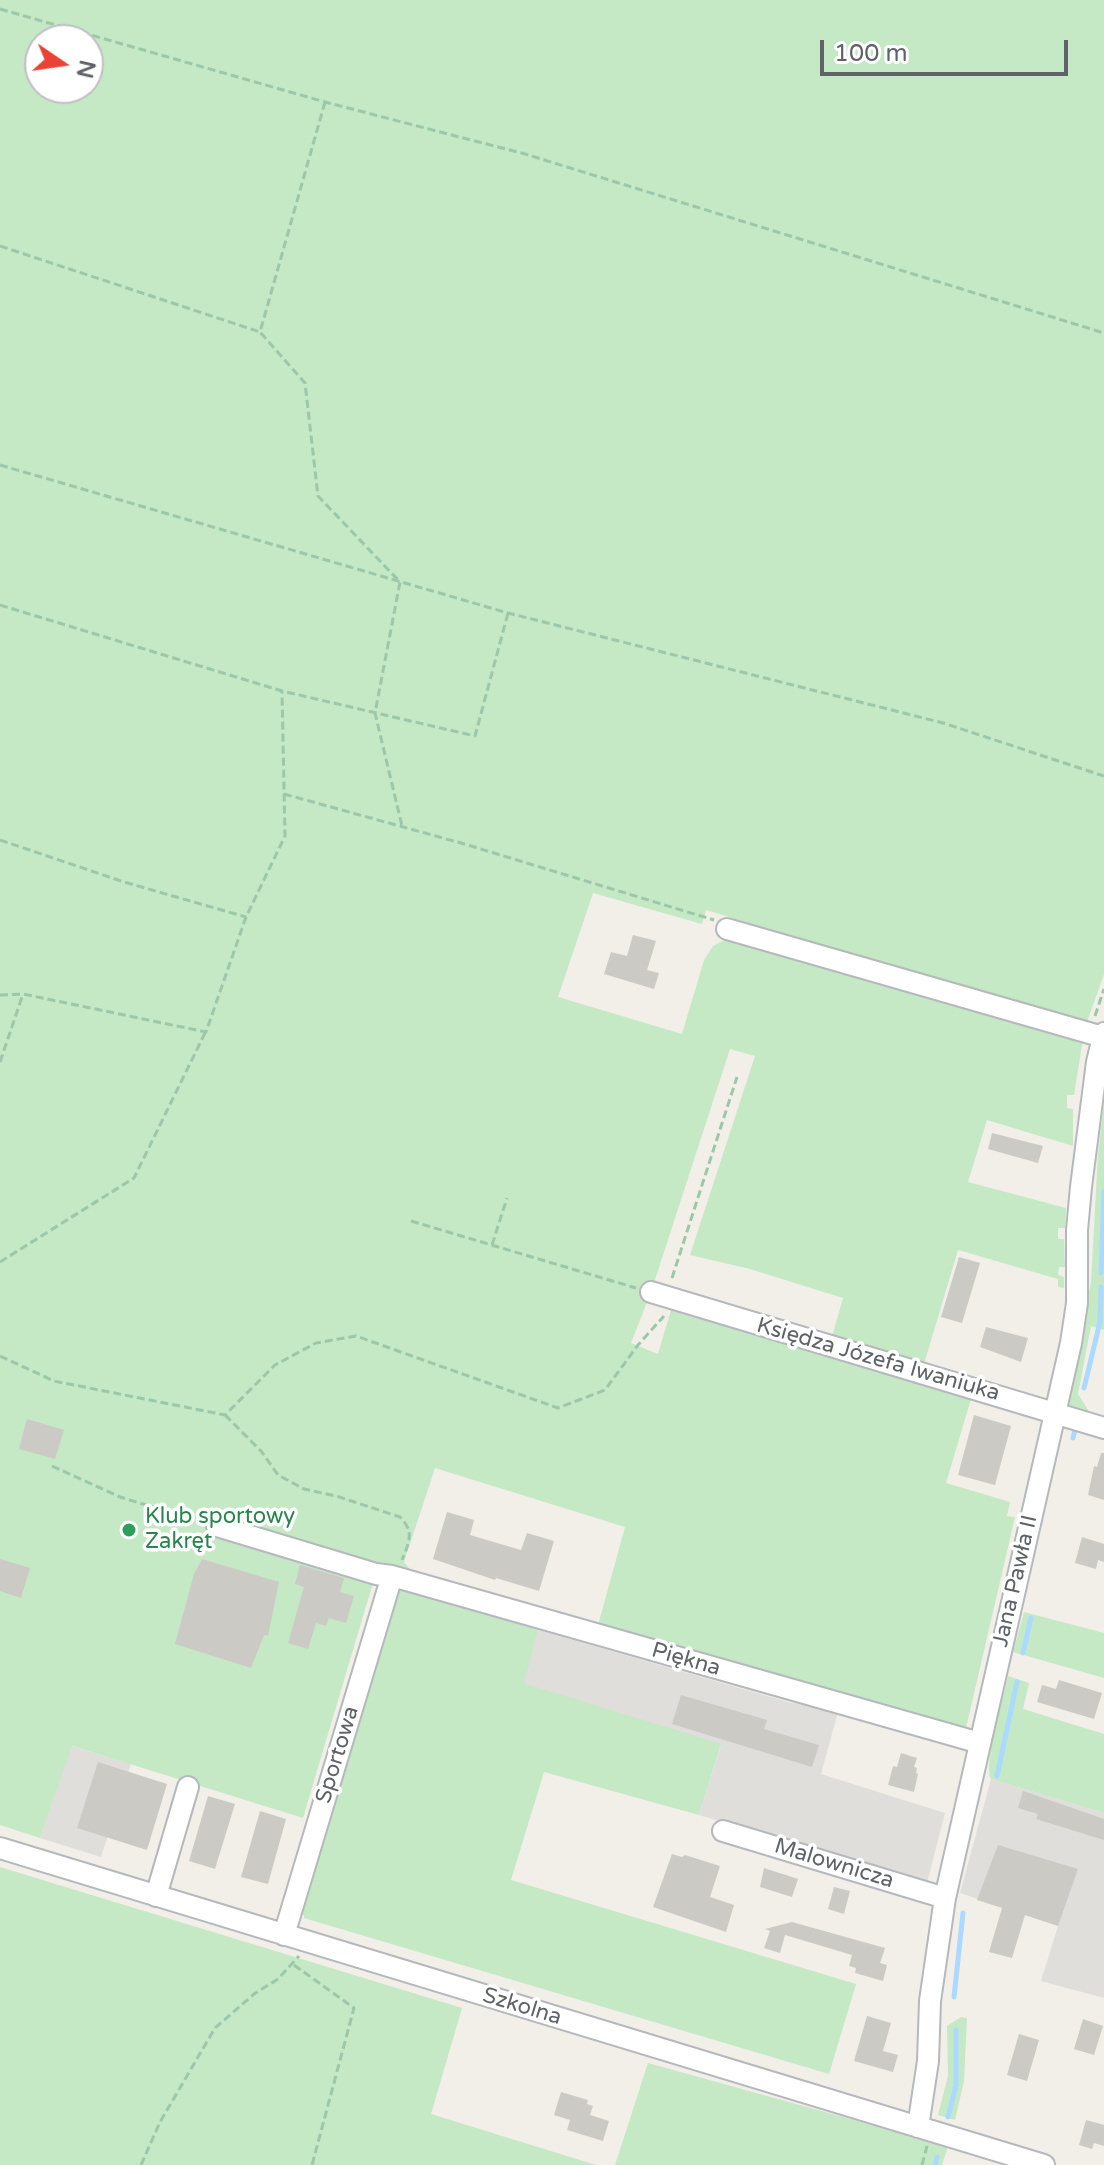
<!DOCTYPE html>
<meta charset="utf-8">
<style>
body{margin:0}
#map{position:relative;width:1104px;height:2165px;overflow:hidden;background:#f1efe8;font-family:"Varela Round",sans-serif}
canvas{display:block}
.north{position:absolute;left:24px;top:24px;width:80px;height:80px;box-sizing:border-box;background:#fff;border:2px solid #bfc1c3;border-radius:50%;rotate:103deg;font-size:22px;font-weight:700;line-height:32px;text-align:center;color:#5f6368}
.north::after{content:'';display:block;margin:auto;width:28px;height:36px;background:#ea4335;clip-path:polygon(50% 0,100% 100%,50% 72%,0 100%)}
.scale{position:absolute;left:820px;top:40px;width:248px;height:36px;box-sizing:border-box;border:4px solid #5f6368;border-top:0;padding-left:10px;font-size:24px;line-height:28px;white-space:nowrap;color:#5f6368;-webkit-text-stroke:6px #fff;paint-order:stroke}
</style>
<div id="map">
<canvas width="1104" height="2165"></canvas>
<div class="north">N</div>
<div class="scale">100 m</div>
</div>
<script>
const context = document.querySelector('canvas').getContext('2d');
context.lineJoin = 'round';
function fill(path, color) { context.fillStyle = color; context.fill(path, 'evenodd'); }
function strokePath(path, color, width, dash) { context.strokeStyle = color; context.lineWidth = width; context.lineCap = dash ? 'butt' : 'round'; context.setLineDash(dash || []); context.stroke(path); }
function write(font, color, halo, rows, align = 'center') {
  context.font = font + ' "Varela Round",sans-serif'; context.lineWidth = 7; context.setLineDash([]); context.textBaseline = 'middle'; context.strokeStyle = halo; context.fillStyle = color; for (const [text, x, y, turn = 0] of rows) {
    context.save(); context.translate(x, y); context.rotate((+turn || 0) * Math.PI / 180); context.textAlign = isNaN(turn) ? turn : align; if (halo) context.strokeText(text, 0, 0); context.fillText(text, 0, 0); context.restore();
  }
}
fill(new Path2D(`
 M538,1630l250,72 50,10 -17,62 124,39 -18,70 -228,-68 22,-70 -198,-62z
 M71,1746l60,18 -30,93 -61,-19z
 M991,1779l113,34v185l-63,-17 17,-55 -98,-33z`), '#e0deda');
fill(new Path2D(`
 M0,0h1104v974l-18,51 -380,-115 -4,14 -109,-31 -35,104 124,37 22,-74 9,-14 18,-9 352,102 -9,56h-7v13l6,1v37l-86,-26 -19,62 98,26 -1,20h-7v11h6l1,28h-6l-1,8 6,2v11l-6,-1v-8l-100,-29 -34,114 -92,-27 11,-39 -93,-29 -60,-14 65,-199 -25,-7 -79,243 -20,51 27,11 13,-44 300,89 -25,84 64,19 -3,14 8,1 -49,211 -146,-41 -33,-4 -190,-54 28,-102 -190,-59 -31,94 8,10 -34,-6 -75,252 -231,-72 -32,92 -40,-13zM40,40h48v48h-48z
 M1104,1103v227l-13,-4 -13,68 12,19 -20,-6 -4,-11 25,-113 7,-128z
 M406,1588l132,42 -14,53 197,61 -22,71 -155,-43 -33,108 345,104 -27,90 -525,-156v-3l-5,-2 98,-320z
 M1024,1612l80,21v45l-91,-26z
 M1008,1676l21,7 -6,26 81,25v79l-113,-34c-8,-14 13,-83 17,-103z
 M0,1867l462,141 -31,106 165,51h-596z
 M961,2017l6,1 -3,63 -9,39 -17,-5 10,-39 -1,-50z
 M648,2063l300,83 -6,19h-327z`), '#c5e8c5');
strokePath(new Path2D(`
 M1101,1273l3,-82
 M1084,1388l16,-66 1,-35
 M1073,1438l2,-8
 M1023,1653l8,-35
 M997,1776l20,-94
 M954,1997l9,-84
 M948,2117l8,-32v-55
 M935,2165l2,-8`), '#aadaff', 5);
fill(new Path2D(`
 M633,935l23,6 -9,29 12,3 -5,16 -50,-15 7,-22 16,4z
 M992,1133l51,13 -5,17 -50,-14z
 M959,1257l21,6 -18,60 -21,-6z
 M986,1327l42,11 -7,24 -41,-15z
 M974,1415l37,11 -16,59 -37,-10z
 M27,1419l37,11 -9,29 -36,-10z
 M1101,1453h3v47l-16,-5 6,-29 3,1z
 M447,1512l27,8 -4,15 51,15 6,-17 27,8 -15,50 -43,-13 -1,2 -62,-21z
 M1082,1537l22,7v18l-6,-2 -2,9 -21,-6z
 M0,1559l30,9 -9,30 -21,-7z
 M202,1559l77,23 -11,54 -4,-1 -13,33 -76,-24 19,-70z
 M300,1565l44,13 -4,14 14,4 -8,27 -17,-5 -3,8 -10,-3 -8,26 -20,-6 16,-56 -9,-3z
 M1059,1680l43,13 -8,26 -57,-17 5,-17 14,4z
 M681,1695l86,25 -3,9 55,16 -7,22 -140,-43z
 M901,1753l16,5 -3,9 3,1 -1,5 2,1 -4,18 -26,-7 5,-19 4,1z
 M98,1762l69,22 -20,66 -70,-22z
 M1023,1791l81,28v21l-68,-21 2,-5 -20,-6z
 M208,1796l27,8 -20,65 -26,-8z
 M260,1811l26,8 -18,65 -27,-7z
 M998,1845l80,24 -20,57 -33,-11 -13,43 -23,-6 13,-44 -25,-8z
 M672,1854l10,3 3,-2 35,11 -10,31 24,8 -8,27 -73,-25z
 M764,1868l34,11 -6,18 -32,-10z
 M834,1887l16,4 -6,23 -16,-5z
 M792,1922l93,26 -5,15 7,2 -4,16 -28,-8 1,-5 -7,-2 3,-11 -67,-20 -5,18 -16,-5 6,-17 -5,-2z
 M867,2016l24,7 -8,28 15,4 -5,17 -39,-11z
 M1083,2019l20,7 -9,29 -20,-6z
 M1019,2034l20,6 -12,41 -20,-6z
 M561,2092l27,8 -1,4 6,2 -3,9 19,6 -6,20 -36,-11 3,-10 -16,-5z
 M1086,2120l18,5v21l-10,-3 -2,6 -13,-4z`), '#cccac5');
const minor = new Path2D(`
 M727,929l376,108
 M651,1292l453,136
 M217,1526l159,48 16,2 588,167
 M723,1831l222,67
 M0,1848l1044,317
 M156,1896l32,-109
 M284,1935l108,-359
 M918,2127l10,-66 2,-60 15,-103 126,-555 6,-40v-73l4,-43 16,-125 7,-29`);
strokePath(minor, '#b5b8bc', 24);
strokePath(new Path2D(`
 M0,9l325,93 200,52 579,179
 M325,102l-65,230 45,51 13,113 82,86 -25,131 27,113
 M0,246l260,86
 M0,465l508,148 435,110 161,53
 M0,605l282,86 193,45 33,-123
 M284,794l177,49 253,77
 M0,840l124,42 122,35
 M0,995l23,-1 183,38 40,-115 39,-81 -3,-145
 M1095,1016l9,-27
 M0,1062l23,-68
 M411,1221l225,67
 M492,1245l15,-47
 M0,1262l134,-84 71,-145
 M672,1278l65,-201
 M0,1356l54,25 171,34 50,-50 41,-22 40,-7 202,72 47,-18 33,-45 26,-29
 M225,1415l36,36 17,24 26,14 32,7 64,21c15,15 9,25 2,43
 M52,1466l68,31 82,25
 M294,1965l60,43 -42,157
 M141,2165l19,-43 55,-94 39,-34 24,-15 21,-23
 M922,2165l5,-19`), '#9cc7a9', 3, [8, 4]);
strokePath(minor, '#fff', 20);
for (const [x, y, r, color] of [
 [129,1530,8,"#2e9e5b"]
]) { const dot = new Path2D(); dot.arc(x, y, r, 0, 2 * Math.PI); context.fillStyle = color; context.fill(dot); strokePath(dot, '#fff', 3); }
write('22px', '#5f6368', '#fff', [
 ["Księdza Józefa Iwaniuka",878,1360,16],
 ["Jana Pawła II",1016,1581,-77],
 ["Piękna",686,1660,16],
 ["Sportowa",338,1755,-73],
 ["Malownicza",834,1864,17],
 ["Szkolna",522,2007,17]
]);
write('22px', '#27864d', '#fff', [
 ["Klub sportowy",145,1517],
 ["Zakręt",145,1542]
], 'left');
</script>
